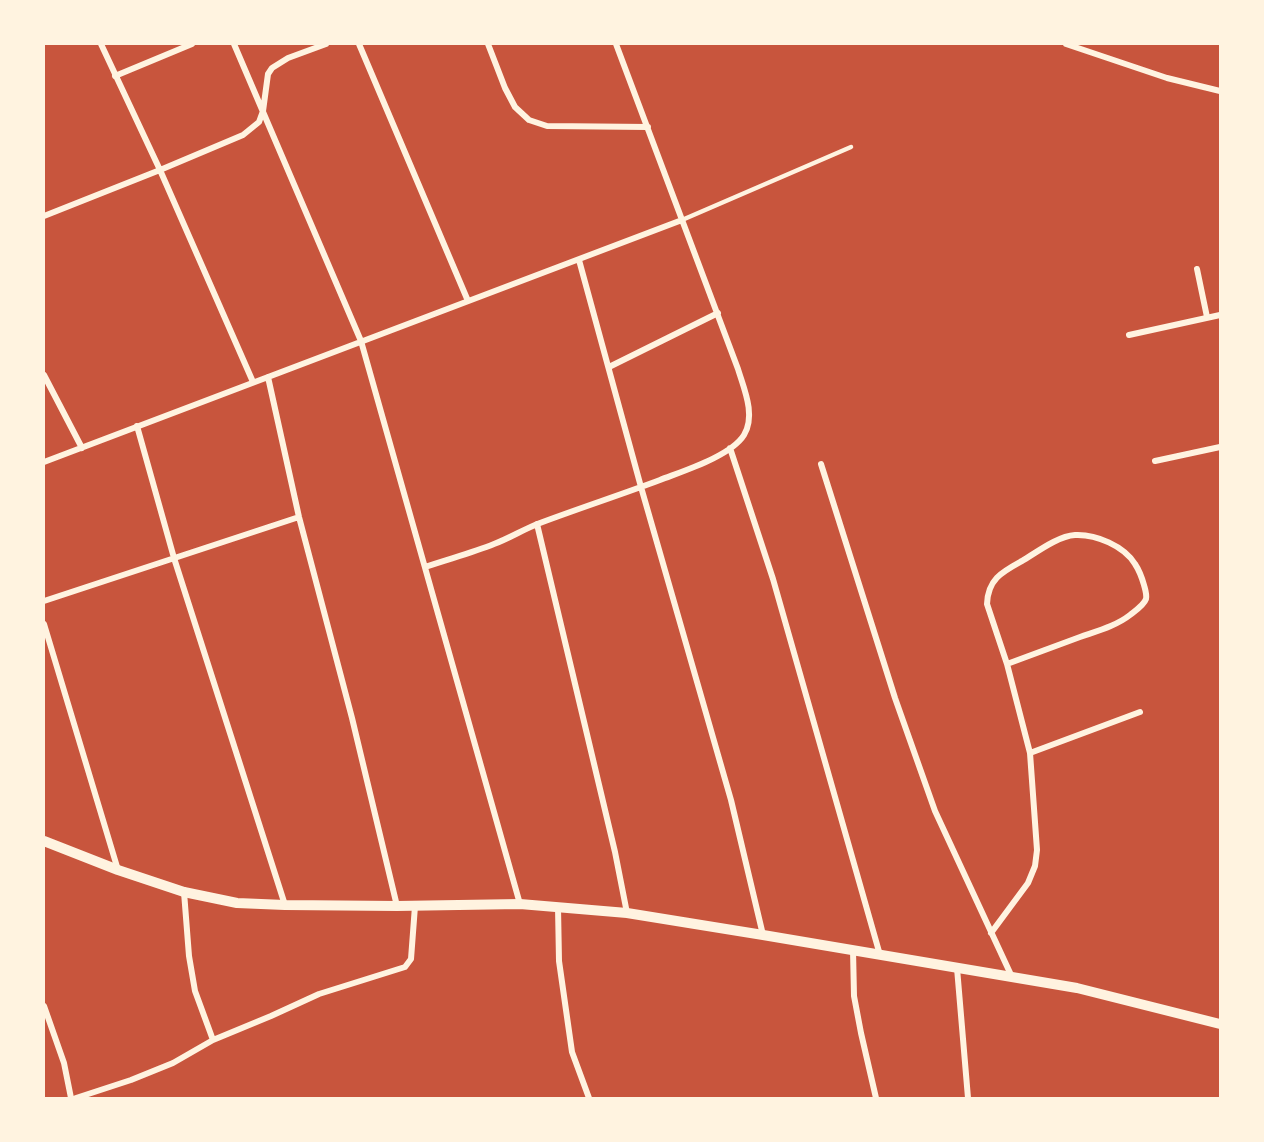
<!DOCTYPE html>
<style>
body{margin:0}
#map{position:relative;width:1264px;height:1142px;overflow:hidden;background:#c8553d;font-family:"Noto Sans",sans-serif}
canvas{display:block}
.frame{position:absolute;inset:0;border:45px solid #fff3e0;pointer-events:none}
</style>
<div id="map">
<canvas width="1264" height="1142"></canvas>
<div class="frame"></div>
</div>
<script>
const context = document.querySelector('canvas').getContext('2d');
context.lineJoin = 'round';
function strokePath(path, color, width, dash) { context.strokeStyle = color; context.lineWidth = width; context.lineCap = dash ? 'butt' : 'round'; context.setLineDash(dash || []); context.stroke(path); }
strokePath(new Path2D(`
 M682,220l169,-73`), '#fff3e0', 4.5);
strokePath(new Path2D(`
 M101,44l59,126 93,212
 M234,44l127,297 159,563
 M359,44l109,257
 M488,44l17,44 10,19 14,13 18,6 101,1
 M1066,44l101,34 53,13
 M115,76l77,-32
 M44,216l116,-46 83,-35 16,-13 4,-11 5,-37 4,-6 16,-10 38,-14
 M579,260l62,227 90,313 32,135
 M1197,269l10,48
 M1129,335l91,-20
 M609,367l109,-54
 M44,375l38,73
 M268,377l31,140 53,201 45,188
 M137,426l37,132 111,347
 M730,448l43,131 107,376
 M1155,461l65,-14
 M44,462l638,-242
 M821,464l74,234 40,113 77,166
 M537,524l78,328 12,61
 M425,567c23,-8 47,-14 69,-23 16,-6 30,-15 46,-21 40,-15 80,-28 120,-43 23,-9 71,-24 84,-45 12,-20 0,-46 -6,-66l-122,-325
 M44,601l255,-84
 M44,624l74,246
 M1030,753l110,-41
 M184,892l5,64 6,35 18,49
 M558,907l1,54 13,91 17,46
 M991,933l37,-50 7,-17 2,-16 -7,-97 -23,-89 -20,-60c1,-25 15,-32 35,-43 15,-9 36,-25 53,-26 21,-1 49,11 60,29 4,6 7,14 9,21 1,4 3,9 2,14 -2,6 -11,12 -16,16 -14,11 -33,16 -50,22 -24,9 -49,18 -73,27
 M853,950l1,46 7,37 15,65
 M957,968l11,130
 M44,1006l20,57 7,35
 M76,1098l55,-18 42,-17 40,-23 58,-24 48,-22 86,-27 6,-8 4,-53`), '#fff3e0', 6);
strokePath(new Path2D(`
 M44,841l74,29 66,22 53,11 48,2 112,1 123,-2 107,9 136,22 314,53 143,36`), '#fff3e0', 10);
</script>
